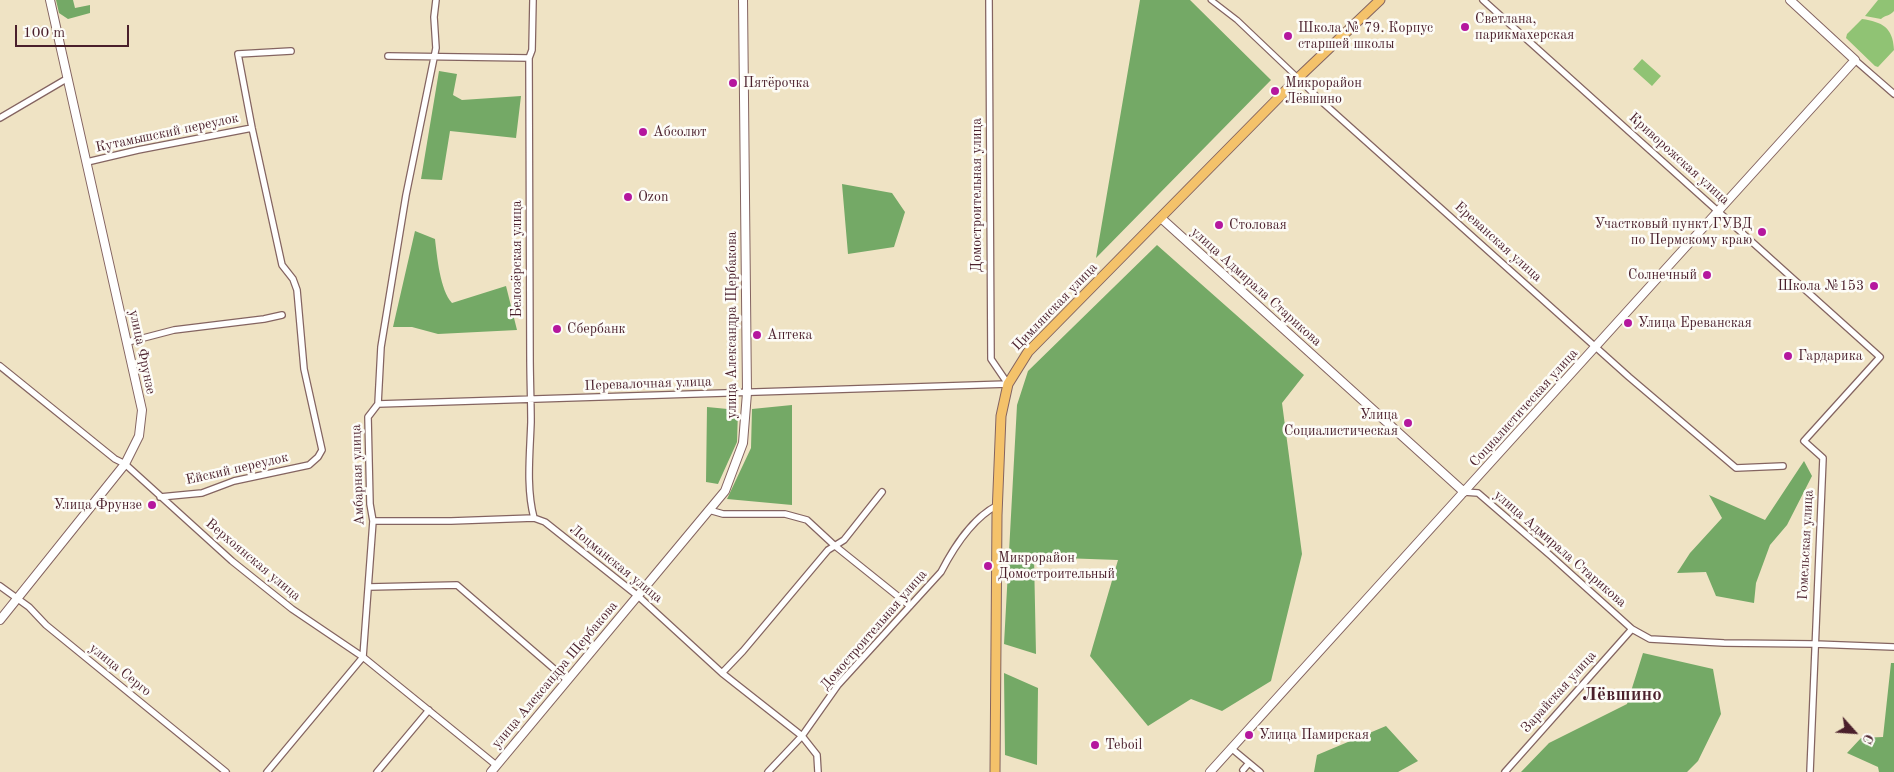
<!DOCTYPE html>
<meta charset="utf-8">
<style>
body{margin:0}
#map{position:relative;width:1894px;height:772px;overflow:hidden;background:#efe3c4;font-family:"Old Standard TT",serif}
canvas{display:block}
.north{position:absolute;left:1829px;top:707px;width:50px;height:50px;-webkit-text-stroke:4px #fdfcf7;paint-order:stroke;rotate:116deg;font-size:14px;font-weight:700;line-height:20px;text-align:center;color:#4a1f2b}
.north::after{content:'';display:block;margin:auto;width:18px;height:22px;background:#4a1f2b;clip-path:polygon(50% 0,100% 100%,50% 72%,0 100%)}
.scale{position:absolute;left:15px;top:25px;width:114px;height:22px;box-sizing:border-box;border:2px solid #4a1f2b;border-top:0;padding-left:6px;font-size:15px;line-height:18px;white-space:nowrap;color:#4a1f2b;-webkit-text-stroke:4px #fdfcf7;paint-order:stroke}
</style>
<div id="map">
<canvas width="1894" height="772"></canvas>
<div class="north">С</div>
<div class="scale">100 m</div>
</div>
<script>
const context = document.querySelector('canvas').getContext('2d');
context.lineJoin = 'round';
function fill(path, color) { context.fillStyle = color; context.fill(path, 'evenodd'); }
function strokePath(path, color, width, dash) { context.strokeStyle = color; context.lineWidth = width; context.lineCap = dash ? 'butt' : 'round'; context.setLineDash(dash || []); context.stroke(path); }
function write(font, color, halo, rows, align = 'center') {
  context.font = font + ' "Old Standard TT",serif'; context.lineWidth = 5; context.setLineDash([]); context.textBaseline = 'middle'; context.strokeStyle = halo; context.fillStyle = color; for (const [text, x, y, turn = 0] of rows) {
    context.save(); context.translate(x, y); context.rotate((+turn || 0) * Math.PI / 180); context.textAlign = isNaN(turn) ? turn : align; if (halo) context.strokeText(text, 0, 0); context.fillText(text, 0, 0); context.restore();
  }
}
fill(new Path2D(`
 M1878,0h16v11c-4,5 -9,4 -13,8l-16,-3z
 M1862,19c20,3 31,8 32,31l-16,17 -3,-1 -29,-28 1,-4z
 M1642,59l19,17 -9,10 -19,-17z`), '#90c374');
fill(new Path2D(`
 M56,0h17l2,8 15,-3v8l-22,6 -9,-6z
 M1140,0h50l81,80 -175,178z
 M439,71l18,3 -4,21 9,5 59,-4 -5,42 -66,-7 -8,49 -21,-1z
 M842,184l50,9 13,19 -11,35 -46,7z
 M415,231l20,8c2,17 5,51 17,64l54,-17 11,44 -79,4 -26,-7h-19z
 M1157,245l147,130 -22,28 20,151 -31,127 -49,30 -31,-12 -43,27 -58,-70 28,-96 -84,-3 2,97 -32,-10 13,-239 11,-34z
 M792,405v100l-65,-6 24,-51 1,-39z
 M707,407l31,3 -1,32 -19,42 -12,-2z
 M1804,461l8,15 -25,49 -17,20 -14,38 -2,20 -38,-7 -10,-24 -29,1 13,-20 32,-35 -13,-23 56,25z
 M1643,653l70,16 8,45 -23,47 -11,11h-166l28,-29 78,-39z
 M1891,663h3v109h-15l-1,-5 -31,-14 14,-15 22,-1z
 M1004,673l34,15 -1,77 -32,-10z
 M1386,726l32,35 -20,11h-84l3,-17z`), '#74a966');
const pedestrian = new Path2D(`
 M1211,0l26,20 61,58`);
const minor = new Path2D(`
 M533,0l-1,50 -3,8 1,298c0,22 1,44 1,66 -1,31 -5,66 3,96
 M989,0l2,359 17,25
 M1483,0l397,357 -76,84 19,17 -13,314
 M388,56l141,2
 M1855,60l39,34
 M1298,78l22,22 309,277 107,91 47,-2
 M0,118l68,-40
 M87,162l51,-12 114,-22
 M128,342l46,-12 90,-11 18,-4
 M0,366l115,93 10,5 107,97 60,48 71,48 133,108
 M378,404l630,-20
 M1464,492l14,1 73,63 81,73 18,10 74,4 90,1 80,3
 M160,497l42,-4 32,-12 75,-16 9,-8 4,-7 -18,-81 -7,-79 -4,-11 -11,-14 -30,-137 -14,-74 53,-3
 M709,510l14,4h62l22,6 27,25 76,61
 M373,521h78l83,-3 11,4 93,74 84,77 80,63 15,19 1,17
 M0,586l29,21 17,18 180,147
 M369,587l88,-2 110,95
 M722,673l21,-22 85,-101 16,-10 38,-48
 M1231,748l29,24
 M1243,770l6,-7
 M267,772l96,-115 10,-136 -3,-17 -2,-87 10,-13 3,-57 25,-152 30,-147 -2,-31 2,-17
 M377,772l52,-62
 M768,772l34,-36 36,-51 103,-113c13,-25 31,-54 57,-67
 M1505,772l127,-143`);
const tertiary = new Path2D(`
 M1161,218l303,274
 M0,620l125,-156 14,-28 3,-26 -92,-410
 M491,772l234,-281 18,-48 4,-50 -4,-393
 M1210,772l645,-712 -65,-60`);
const primary = new Path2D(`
 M995,772l2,-257 4,-99 7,-32 20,-32 270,-274 82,-78`);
strokePath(pedestrian, '#846461', 7);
strokePath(minor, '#846461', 8);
strokePath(tertiary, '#846461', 10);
strokePath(primary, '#846461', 11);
strokePath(pedestrian, '#fff', 4.5);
strokePath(minor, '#fff', 5.5);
strokePath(tertiary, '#fff', 8);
strokePath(primary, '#f4c26a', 9);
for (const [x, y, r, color] of [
 [1465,27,5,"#b5179e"],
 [1288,36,5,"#b5179e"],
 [733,83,5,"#b5179e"],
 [1275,91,5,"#b5179e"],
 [643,132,5,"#b5179e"],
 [628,197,5,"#b5179e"],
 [1219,225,5,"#b5179e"],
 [1762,232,5,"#b5179e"],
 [1707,275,5,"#b5179e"],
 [1874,286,5,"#b5179e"],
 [1628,323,5,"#b5179e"],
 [557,329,5,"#b5179e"],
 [757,335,5,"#b5179e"],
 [1788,356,5,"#b5179e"],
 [1408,423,5,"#b5179e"],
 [152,505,5,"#b5179e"],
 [988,566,5,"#b5179e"],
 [1249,735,5,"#b5179e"],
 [1095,745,5,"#b5179e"]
]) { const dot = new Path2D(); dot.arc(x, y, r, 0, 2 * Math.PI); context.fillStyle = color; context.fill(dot); strokePath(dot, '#fdfcf7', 2); }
write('14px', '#4a1f2b', '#fdfcf7', [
 ["Светлана,",1475,19],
 ["парикмахерская",1475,35],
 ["Школа № 79. Корпус",1298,28],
 ["старшей школы",1298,44],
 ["Пятёрочка",743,83],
 ["Микрорайон",1285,83],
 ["Лёвшино",1285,99],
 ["Абсолют",653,132],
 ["Ozon",638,197],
 ["Участковый пункт ГУВД",1752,224,"right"],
 ["по Пермскому краю",1752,240,"right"],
 ["Столовая",1229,225],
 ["Солнечный",1697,275,"right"],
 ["Школа №153",1864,286,"right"],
 ["Улица Ереванская",1638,323],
 ["Сбербанк",567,329],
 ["Аптека",767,335],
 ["Гардарика",1798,356],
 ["Улица",1398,415,"right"],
 ["Социалистическая",1398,431,"right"],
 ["Улица Фрунзе",142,505,"right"],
 ["Микрорайон",998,558],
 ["Домостроительный",998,574],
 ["Улица Памирская",1259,735],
 ["Teboil",1105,745]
], 'left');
write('14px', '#4a1f2b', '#fdfcf7', [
 ["Кутамышский переулок",167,133,-12],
 ["Криворожская улица",1679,159,42],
 ["Домостроительная улица",977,195,-90],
 ["Ереванская улица",1498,242,42],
 ["Белозёрская улица",517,259,-90],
 ["улица Адмирала Старикова",1256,287,42],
 ["Цимлянская улица",1055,307,-46],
 ["улица Александра Щербакова",732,325,-90],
 ["улица Фрунзе",142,352,78],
 ["Перевалочная улица",648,384,-2],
 ["Социалистическая улица",1524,408,-48],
 ["Ейский переулок",237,469,-13],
 ["Амбарная улица",358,475,-92],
 ["Гомельская улица",1806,545,-87],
 ["улица Адмирала Старикова",1560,549,41],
 ["Верхоянская улица",253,560,40],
 ["Лоцманская улица",616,564,39],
 ["Домостроительная улица",874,630,-49],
 ["улица Серго",120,670,39],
 ["улица Александра Щербакова",555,675,-50],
 ["Зарайская улица",1559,692,-48]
]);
write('bold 19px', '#4a1f2b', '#fdfcf7', [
 ["Лёвшино",1622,695]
]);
</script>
